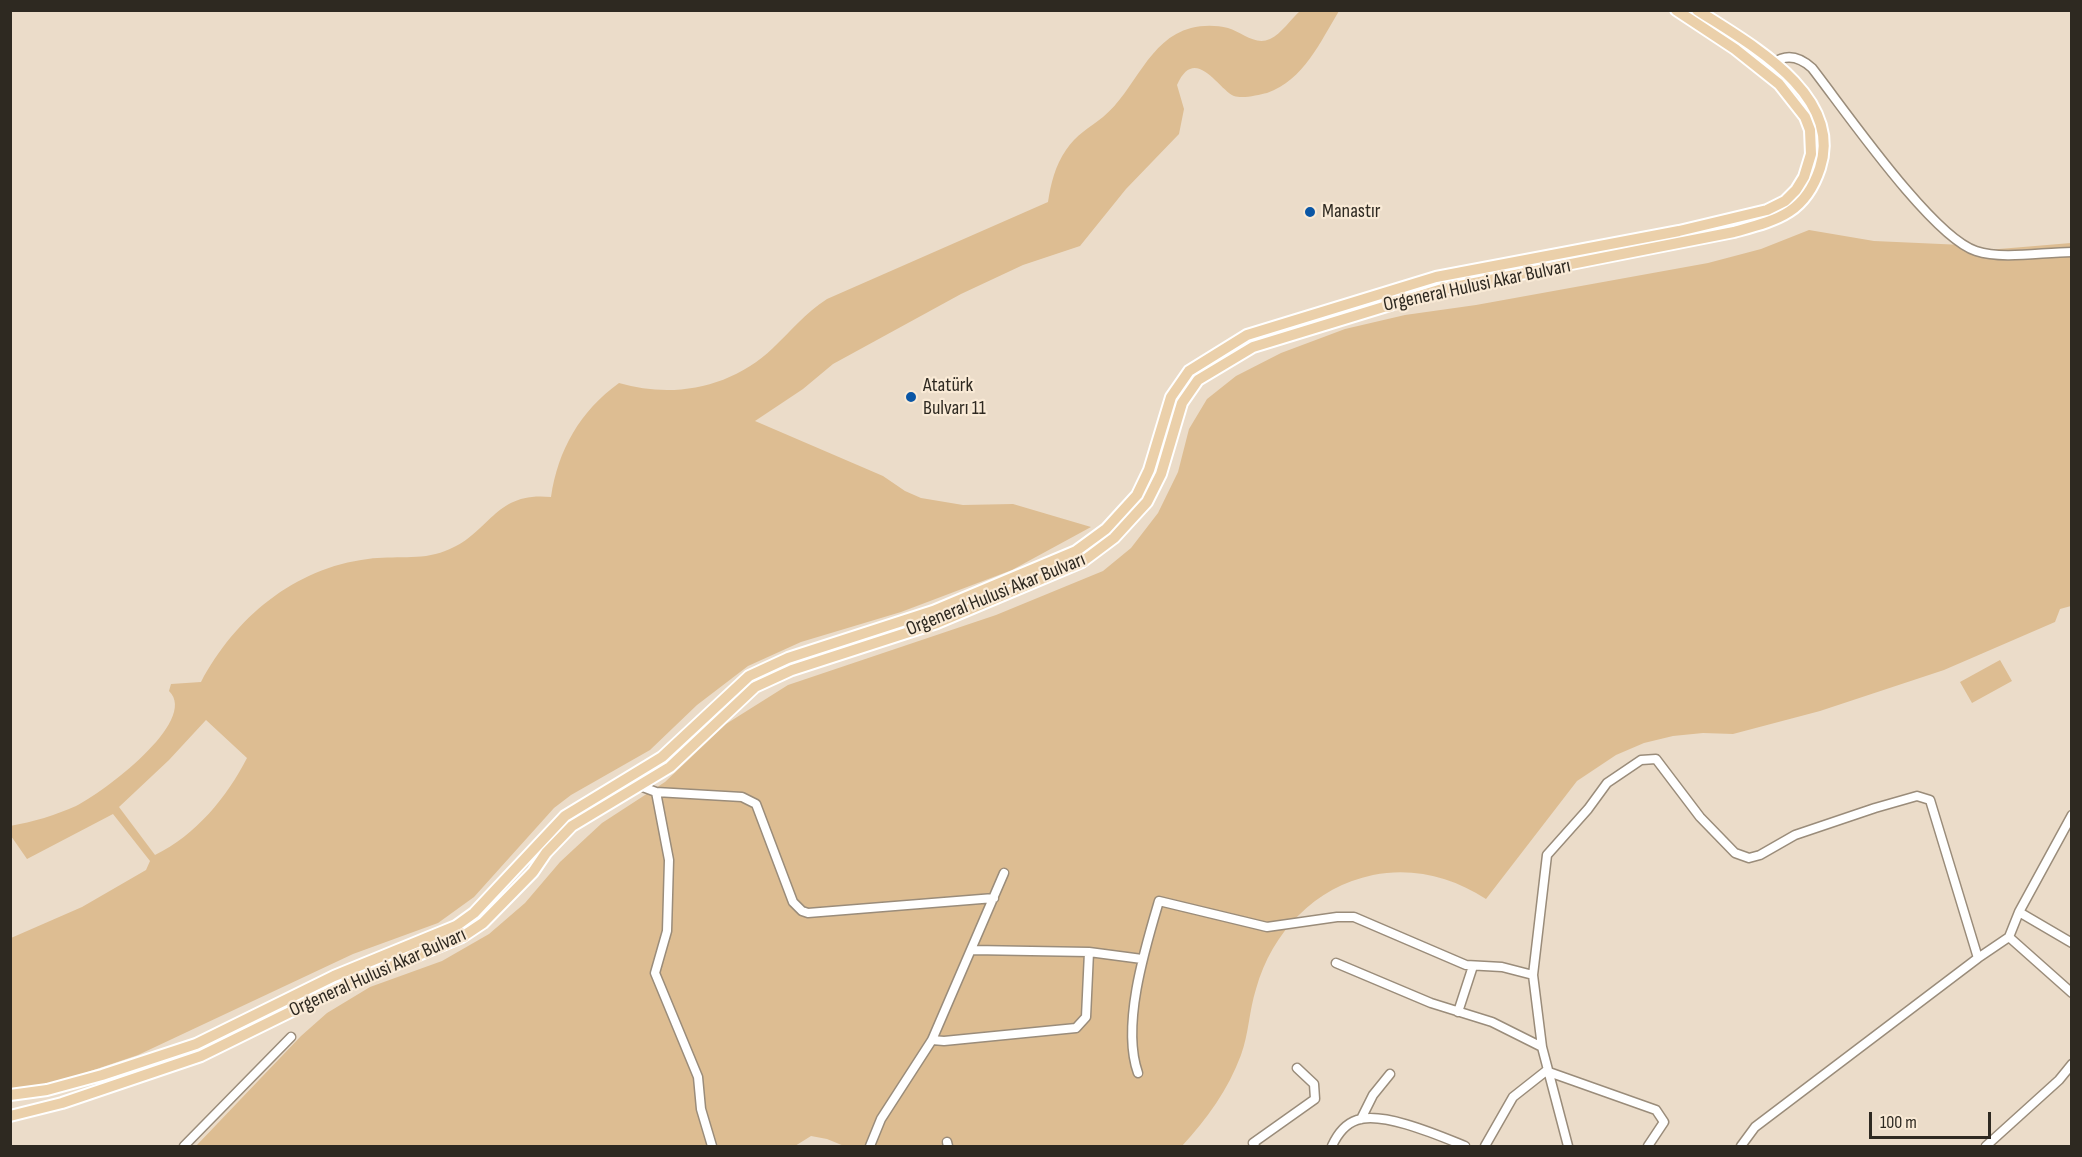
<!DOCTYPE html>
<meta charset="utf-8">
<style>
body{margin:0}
#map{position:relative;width:2082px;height:1157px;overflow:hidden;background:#ebdcc9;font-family:"Sofia Sans Condensed",sans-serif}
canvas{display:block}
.frame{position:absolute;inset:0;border:12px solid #2e2921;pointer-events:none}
.scale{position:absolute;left:1869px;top:1112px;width:122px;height:27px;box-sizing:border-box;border:3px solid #2e2921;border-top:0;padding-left:8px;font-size:18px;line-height:21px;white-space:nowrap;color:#2e2921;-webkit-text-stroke:4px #f9ead6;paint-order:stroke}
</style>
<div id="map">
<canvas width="2082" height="1157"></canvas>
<div class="frame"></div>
<div class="scale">100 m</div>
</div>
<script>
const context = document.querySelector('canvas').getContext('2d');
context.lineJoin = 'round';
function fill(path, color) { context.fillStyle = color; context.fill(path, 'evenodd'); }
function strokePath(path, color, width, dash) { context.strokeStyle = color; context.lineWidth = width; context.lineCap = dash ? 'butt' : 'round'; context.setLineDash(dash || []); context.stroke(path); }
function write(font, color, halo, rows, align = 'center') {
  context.font = font + ' "Sofia Sans Condensed",sans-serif'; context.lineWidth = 4.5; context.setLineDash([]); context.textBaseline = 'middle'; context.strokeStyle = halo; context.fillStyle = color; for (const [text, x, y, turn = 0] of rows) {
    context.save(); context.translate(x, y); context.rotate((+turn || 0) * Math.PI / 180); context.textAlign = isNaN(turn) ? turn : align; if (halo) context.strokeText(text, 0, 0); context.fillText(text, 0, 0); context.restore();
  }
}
fill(new Path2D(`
 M1300,11h39c-19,31 -35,69 -72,82 -9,2 -24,6 -33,3 -16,-7 -39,-52 -57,-11l7,24 -5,25 -53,55 -46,57 -57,19 -62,29 -128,70 -30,25 -48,32 128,55 22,15 16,7 42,7 50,-1 78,23 -79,43 -111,42 -100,30 -53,24 -51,39 -47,45 -79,45 -17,13 -80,89 -36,26 -85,31 -215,101 -127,43v-160l71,-31 64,-37 4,-9 -37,-47 -86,45 -16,-23 -1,-10c23,-4 46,-11 66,-20 25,-12 124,-85 93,-115l2,-7 30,-2c34,-64 93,-114 167,-123 26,-4 52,2 77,-8 46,-17 48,-60 106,-54 7,-47 29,-86 68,-114 54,16 112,5 154,-35 18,-17 32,-35 54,-49l221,-97c3,-19 7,-36 18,-52 10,-15 23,-22 37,-33 32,-26 45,-78 88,-89 12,-3 25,-3 37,0 14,4 27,18 42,11 11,-5 21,-20 30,-28zM206,720l41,38c-20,39 -51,77 -92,97l-36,-48 50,-47z
 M1809,230l65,11 89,4 24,5 84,-7v363l-11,3 -5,13 -111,48 -124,41 -87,23 -30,-1 -30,3 -29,7 -28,12 -39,26 -91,118c-34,-22 -73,-32 -113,-24 -58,12 -101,57 -117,114 -7,22 -7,44 -15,66 -13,35 -34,64 -59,91h-338l-17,-7 -16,-3 -16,10h-599l105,-110 26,-23 43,-26 72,-26 47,-27 36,-31 35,-41 42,-39 63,-41 61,-58 62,-39 208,-70 107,-44 28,-23 27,-35 20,-41 11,-43 18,-30 29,-23 45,-23 64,-24 60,-14 71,-10 232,-42 53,-14z
 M2000,660l12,21 -40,22 -12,-21z`), '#ddbd92');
const minor = new Path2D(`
 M1773,63c14,-10 27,-6 39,5 32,41 120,169 164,183 28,9 66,1 96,1
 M640,786l16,6 86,5 14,7 37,98 9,9 6,2 186,-15
 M656,792l13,68 -2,71 -12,42 43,104 3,32 11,37
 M2019,912l53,31
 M2009,937l63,56
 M973,950l116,2 53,7
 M1978,958l31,-21 10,-25 53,-97
 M1336,963l95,40 61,19 50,25 26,99
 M1533,975l9,72
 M1458,1012l15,-46
 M932,1040l12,1 132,-13 10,-11 3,-65
 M1138,1073c-17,-47 7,-125 21,-172l108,26 70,-10h17l112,48 36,2 31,8 14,-120 41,-46 19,-26 34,-23 15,-1 44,58 35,36 14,5 11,-3 35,-20 80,-27 42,-12 13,4 48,158 -223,169 -14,19
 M1361,1119l12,-24 17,-21
 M947,1142l1,4
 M184,1146l107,-109
 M870,1146l11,-27 51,-79 72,-167
 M1255,1146l-2,-3 62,-44 -1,-15 -17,-16
 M1332,1146c5,-11 13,-22 25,-26 26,-9 83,16 108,26
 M1485,1146l28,-49 33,-26 110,39 8,12 -16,24
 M1986,1146l73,-66 13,-16`);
const major = new Path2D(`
 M10,1095l37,-5 55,-15 94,-31 138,-68 122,-50 18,-13 91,-97 97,-59 87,-81 39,-18 145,-47 143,-60 30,-22 31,-34 12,-25 22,-73 18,-26 58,-36 189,-58 243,-46 88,-21 18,-9 11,-11 8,-13 7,-23 -1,-24 -5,-13 -26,-33 -44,-35 -59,-39
 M10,1116l52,-13 139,-47 138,-68 123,-51 21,-14 50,-51 13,-19 26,-27 98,-59 85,-80 37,-17 145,-47 145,-61 32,-24 33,-36 14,-28 21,-71 16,-23 55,-33 186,-57 295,-58c43,-12 71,-18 86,-64 24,-74 -72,-125 -123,-158`);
strokePath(minor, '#9a8c7a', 11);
strokePath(major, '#fff', 14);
strokePath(minor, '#fff', 8);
strokePath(major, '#ebd0aa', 10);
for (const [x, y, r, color] of [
 [1310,212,6,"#0a56a5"],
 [911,397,6,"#0a56a5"]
]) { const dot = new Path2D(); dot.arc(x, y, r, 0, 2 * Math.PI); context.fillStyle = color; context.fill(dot); strokePath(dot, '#f9ead6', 2); }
write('20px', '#2e2921', '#f9ead6', [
 ["Manastır",1322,212],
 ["Atatürk",923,386],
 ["Bulvarı 11",923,409]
], 'left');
write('20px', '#2e2921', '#f9ead6', [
 ["Orgeneral Hulusi Akar Bulvarı",1477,286,-12],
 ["Orgeneral Hulusi Akar Bulvarı",996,595,-22],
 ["Orgeneral Hulusi Akar Bulvarı",378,973,-24]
]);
</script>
